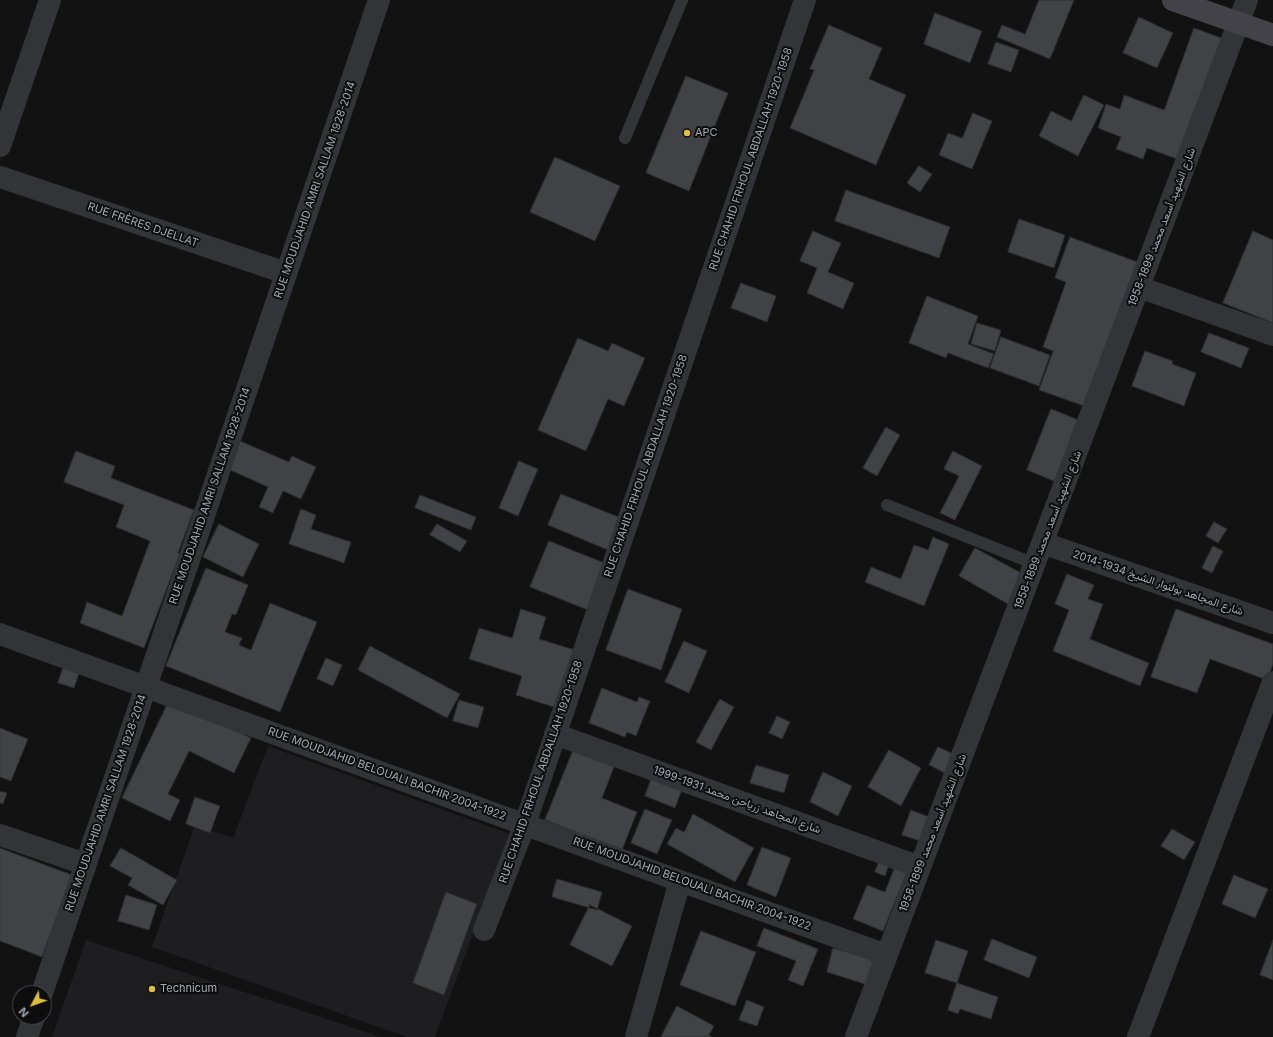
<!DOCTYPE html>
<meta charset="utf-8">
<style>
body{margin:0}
#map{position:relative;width:1273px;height:1037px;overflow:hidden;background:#121213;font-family:Inter,sans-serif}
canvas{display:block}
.north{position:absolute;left:12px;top:985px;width:40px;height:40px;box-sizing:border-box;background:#0d0d0e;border:1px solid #4a4b50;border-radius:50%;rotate:229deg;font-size:11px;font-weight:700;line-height:16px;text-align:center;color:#a5a7b3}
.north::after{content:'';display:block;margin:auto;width:14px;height:18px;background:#e0bf3e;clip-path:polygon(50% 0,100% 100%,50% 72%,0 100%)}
</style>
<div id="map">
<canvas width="1273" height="1037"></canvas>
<div class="north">N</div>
</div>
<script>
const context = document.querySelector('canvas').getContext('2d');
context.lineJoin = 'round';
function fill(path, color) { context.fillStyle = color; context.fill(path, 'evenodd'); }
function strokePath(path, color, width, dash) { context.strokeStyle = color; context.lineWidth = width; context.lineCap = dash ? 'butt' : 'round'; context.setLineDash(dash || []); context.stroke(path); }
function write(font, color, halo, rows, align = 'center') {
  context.font = font + ' Inter,Vazirmatn,sans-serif'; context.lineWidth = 4; context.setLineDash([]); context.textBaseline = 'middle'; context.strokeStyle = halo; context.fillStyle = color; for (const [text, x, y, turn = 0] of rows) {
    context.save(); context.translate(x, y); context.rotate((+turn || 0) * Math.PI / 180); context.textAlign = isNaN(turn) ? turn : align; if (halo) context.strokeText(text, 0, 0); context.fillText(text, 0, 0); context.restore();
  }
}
fill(new Path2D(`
 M268,746l242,88 -75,203h-28l-255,-90 43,-122 38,13z
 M86,940l295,97h-329z`), '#1e1e20');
const building = new Path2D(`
 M1039,0h35l-24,59 -53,-22 5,-12 23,9z
 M935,13l47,18 -12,32 -46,-19z
 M1139,17l34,16 -16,35 -34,-15z
 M829,25l53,23 -13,31 37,16 -30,70 -86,-37 24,-58 -4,-1z
 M1194,28l30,11 -44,121 -33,-12 -4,11 -27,-10 5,-12 -23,-9 8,-24 14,5 4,-14 40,15z
 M996,42l23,8 -8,22 -23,-8z
 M686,76l42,17 -39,98 -43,-18z
 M1084,95l20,10 -26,51 -39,-20 12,-25 20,10z
 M973,113l19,8 -20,48 -33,-14 9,-22 14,5z
 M555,157l65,29 -25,55 -65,-29z
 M919,166l13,8 -12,18 -13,-9z
 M846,190l104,37 -11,31 -104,-37z
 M1019,219l46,16 -11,33 -46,-16z
 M813,231l28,12 -13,29 26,11 -11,26 -36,-16 10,-25 -17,-7z
 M1253,231l20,9v83l-50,-20z
 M1070,237l70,26 -53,144 -48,-17 14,-39 -10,-4 23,-65 -11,-4z
 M741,283l35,13 -9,26 -36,-14z
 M927,296l51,20 -10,28 26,10 -6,14 -40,-15 -2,5 -37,-15z
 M977,323l24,7 -6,21 -24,-7z
 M1209,333l40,15 -8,20 -40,-16z
 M1001,337l49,18 -11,31 -49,-18z
 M578,338l30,13 4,-8 33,15 -21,48 -16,-7 -22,52 -48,-21z
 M1145,351l28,10 -1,3 24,9 -12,33 -52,-20z
 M1051,409l30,12 -25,61 -29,-12z
 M886,427l14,8 -23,41 -14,-8z
 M240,441l49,21 3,-6 24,11 -15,32 -18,-8 -10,22 -14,-6 9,-20 -40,-18z
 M76,451l39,15 -4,12 83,32 -16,43 2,1 -36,94 -64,-25 7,-21 35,14 28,-75 -34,-14 8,-22 -60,-23z
 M953,451l29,15 -27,54 -15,-7 19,-37 -15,-7z
 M519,461l19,8 -20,47 -19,-8z
 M561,494l60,24 -13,32 -60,-25z
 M420,495l56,22 -5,13 -56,-22z
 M301,509l15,6 -5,14 40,13 -7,21 -55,-19z
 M1214,522l13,7 -9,14 -12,-7z
 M219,524l40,20 -16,33 -40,-20z
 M437,524l30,17 -7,11 -30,-17z
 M933,537l16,7 -25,62 -59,-24 6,-15 30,12 13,-34 14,5z
 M549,541l58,23 -19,46 -58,-23z
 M1213,546l10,5 -11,22 -10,-5z
 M975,548l50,27 -17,29 -49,-28z
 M206,568l42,17 -12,30 -4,-1 -7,18 17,6 -3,7 12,5 19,-47 47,19 -37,90 -114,-46z
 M1067,574l27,11 -6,14 15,5 -13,35 59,24 -9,23 -87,-35 16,-41 -14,-6z
 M628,589l54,20 -21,61 -55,-20z
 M521,609l25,8 -7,22 36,11 -18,58 -41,-13 6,-19 -53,-17 10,-31 33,10z
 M1176,609l97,35v20l-6,16 -57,-21 -13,34 -46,-16z
 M684,641l23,10 -18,42 -24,-11z
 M370,646l90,48 -13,24 -89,-48z
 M326,658l16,7 -9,21 -16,-7z
 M66,659l16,5 -8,24 -16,-5z
 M602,688l35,14 2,-5 11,4 -14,35 -9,-4 -2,5 -36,-14z
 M170,699l81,39 -17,35 -45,-22 -21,43 12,6 -10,21 -48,-23z
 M720,699l14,8 -23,43 -15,-8z
 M459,700l25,7 -6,21 -25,-7z
 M777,716l13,6 -8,17 -13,-6z
 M0,728l28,11 -17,42 -11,-4z
 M578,738l41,16 -17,44 35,14 -15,38 -77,-30z
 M938,747l18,8 -9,19 -18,-9z
 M889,750l32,18 -20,38 -33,-19z
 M756,765l33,10 -5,18 -34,-10z
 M823,772l29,14 -14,30 -28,-14z
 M653,774l30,13 -8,21 -30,-12z
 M0,791l7,2 -4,11 -3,-1z
 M195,797l25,9 -10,27 -24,-9z
 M645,809l27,11 -15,34 -26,-11z
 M911,810l18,7 -9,24 -18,-6z
 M693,814l61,34 -19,34 -68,-38 9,-16 8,4z
 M1172,829l23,13 -11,18 -23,-14z
 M762,847l29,11 -15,39 -29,-12z
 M0,848l72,27 -30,82 -42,-16z
 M121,848l56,32 -14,25 -35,-20 4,-7 -22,-12z
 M884,849l28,11 -29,71 -30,-12 14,-34 18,7 9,-23 -6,-2 -3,9 -10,-4z
 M1234,875l34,14 -13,29 -33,-14z
 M557,879l45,13 -5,18 -45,-13z
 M446,892l31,12 -33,91 -31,-12z
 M126,895l31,10 -8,25 -31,-9z
 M590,905l42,21 -20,40 -42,-21z
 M764,928l54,21 -15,37 -15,-6 8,-19 -39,-15z
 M701,931l55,21 -21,54 -55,-21z
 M992,939l45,18 -8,21 -45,-18z
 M936,940l32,11 -11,32 -32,-10z
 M1273,940v40l-13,-5z
 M833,948l43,12 -8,25 -41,-13z
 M957,983l41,14 -7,22 -31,-10 -2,5 -10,-4z
 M747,1000l17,7 -7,19 -18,-6z
 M677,1006l37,20 -5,9 3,2h-51z`);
fill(building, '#414246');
strokePath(building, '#2d2c2f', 1);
strokePath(new Path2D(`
 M625,138l57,-138
 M887,505l148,59`), '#333438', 12);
strokePath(new Path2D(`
 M0,146l50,-146
 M0,177l286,96
 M1139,287l134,48
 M1043,543l230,80
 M0,634l680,247 207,74
 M555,734l365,133
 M0,835l85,29
 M484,930l41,-106 280,-824
 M42,993l337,-993
 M27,1037l7,-20
 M636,1037l44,-156
 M856,1037l391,-1037
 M1138,1037l135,-355`), '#333438', 22);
strokePath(new Path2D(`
 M1173,0l100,35`), '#424248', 22);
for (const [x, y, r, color] of [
 [687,133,4,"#e0bf3e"],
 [152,989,4,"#e0bf3e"]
]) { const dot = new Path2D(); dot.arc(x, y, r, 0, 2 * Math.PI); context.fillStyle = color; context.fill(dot); strokePath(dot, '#0d0d0e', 1.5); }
write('11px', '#a5a7b3', '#0d0d0e', [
 ["APC",695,133],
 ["Technicum",160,989]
], 'left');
write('11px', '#a5a7b3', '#0d0d0e', [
 ["RUE CHAHID FRHOUL ABDALLAH 1920-1958",751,159,-71],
 ["RUE MOUDJAHID AMRI SALLAM 1928-2014",315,190,-71],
 ["RUE FRÈRES DJELLAT",143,225,19],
 ["شارع الشهيد أسعد محمد 1899-1958",1162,227,-69],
 ["RUE CHAHID FRHOUL ABDALLAH 1920-1958",646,466,-71],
 ["RUE MOUDJAHID AMRI SALLAM 1928-2014",210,496,-71],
 ["شارع الشهيد أسعد محمد 1899-1958",1048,530,-69],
 ["شارع المجاهد بولنوار الشيخ 1934-2014",1158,583,19],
 ["RUE CHAHID FRHOUL ABDALLAH 1920-1958",541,772,-71],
 ["RUE MOUDJAHID BELOUALI BACHIR 2004-1922",387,774,20],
 ["شارع المجاهد زرياحن محمد 1931-1999",737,800,20],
 ["RUE MOUDJAHID AMRI SALLAM 1928-2014",106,803,-71],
 ["شارع الشهيد أسعد محمد 1899-1958",933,833,-69],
 ["RUE MOUDJAHID BELOUALI BACHIR 2004-1922",692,884,20]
]);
</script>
